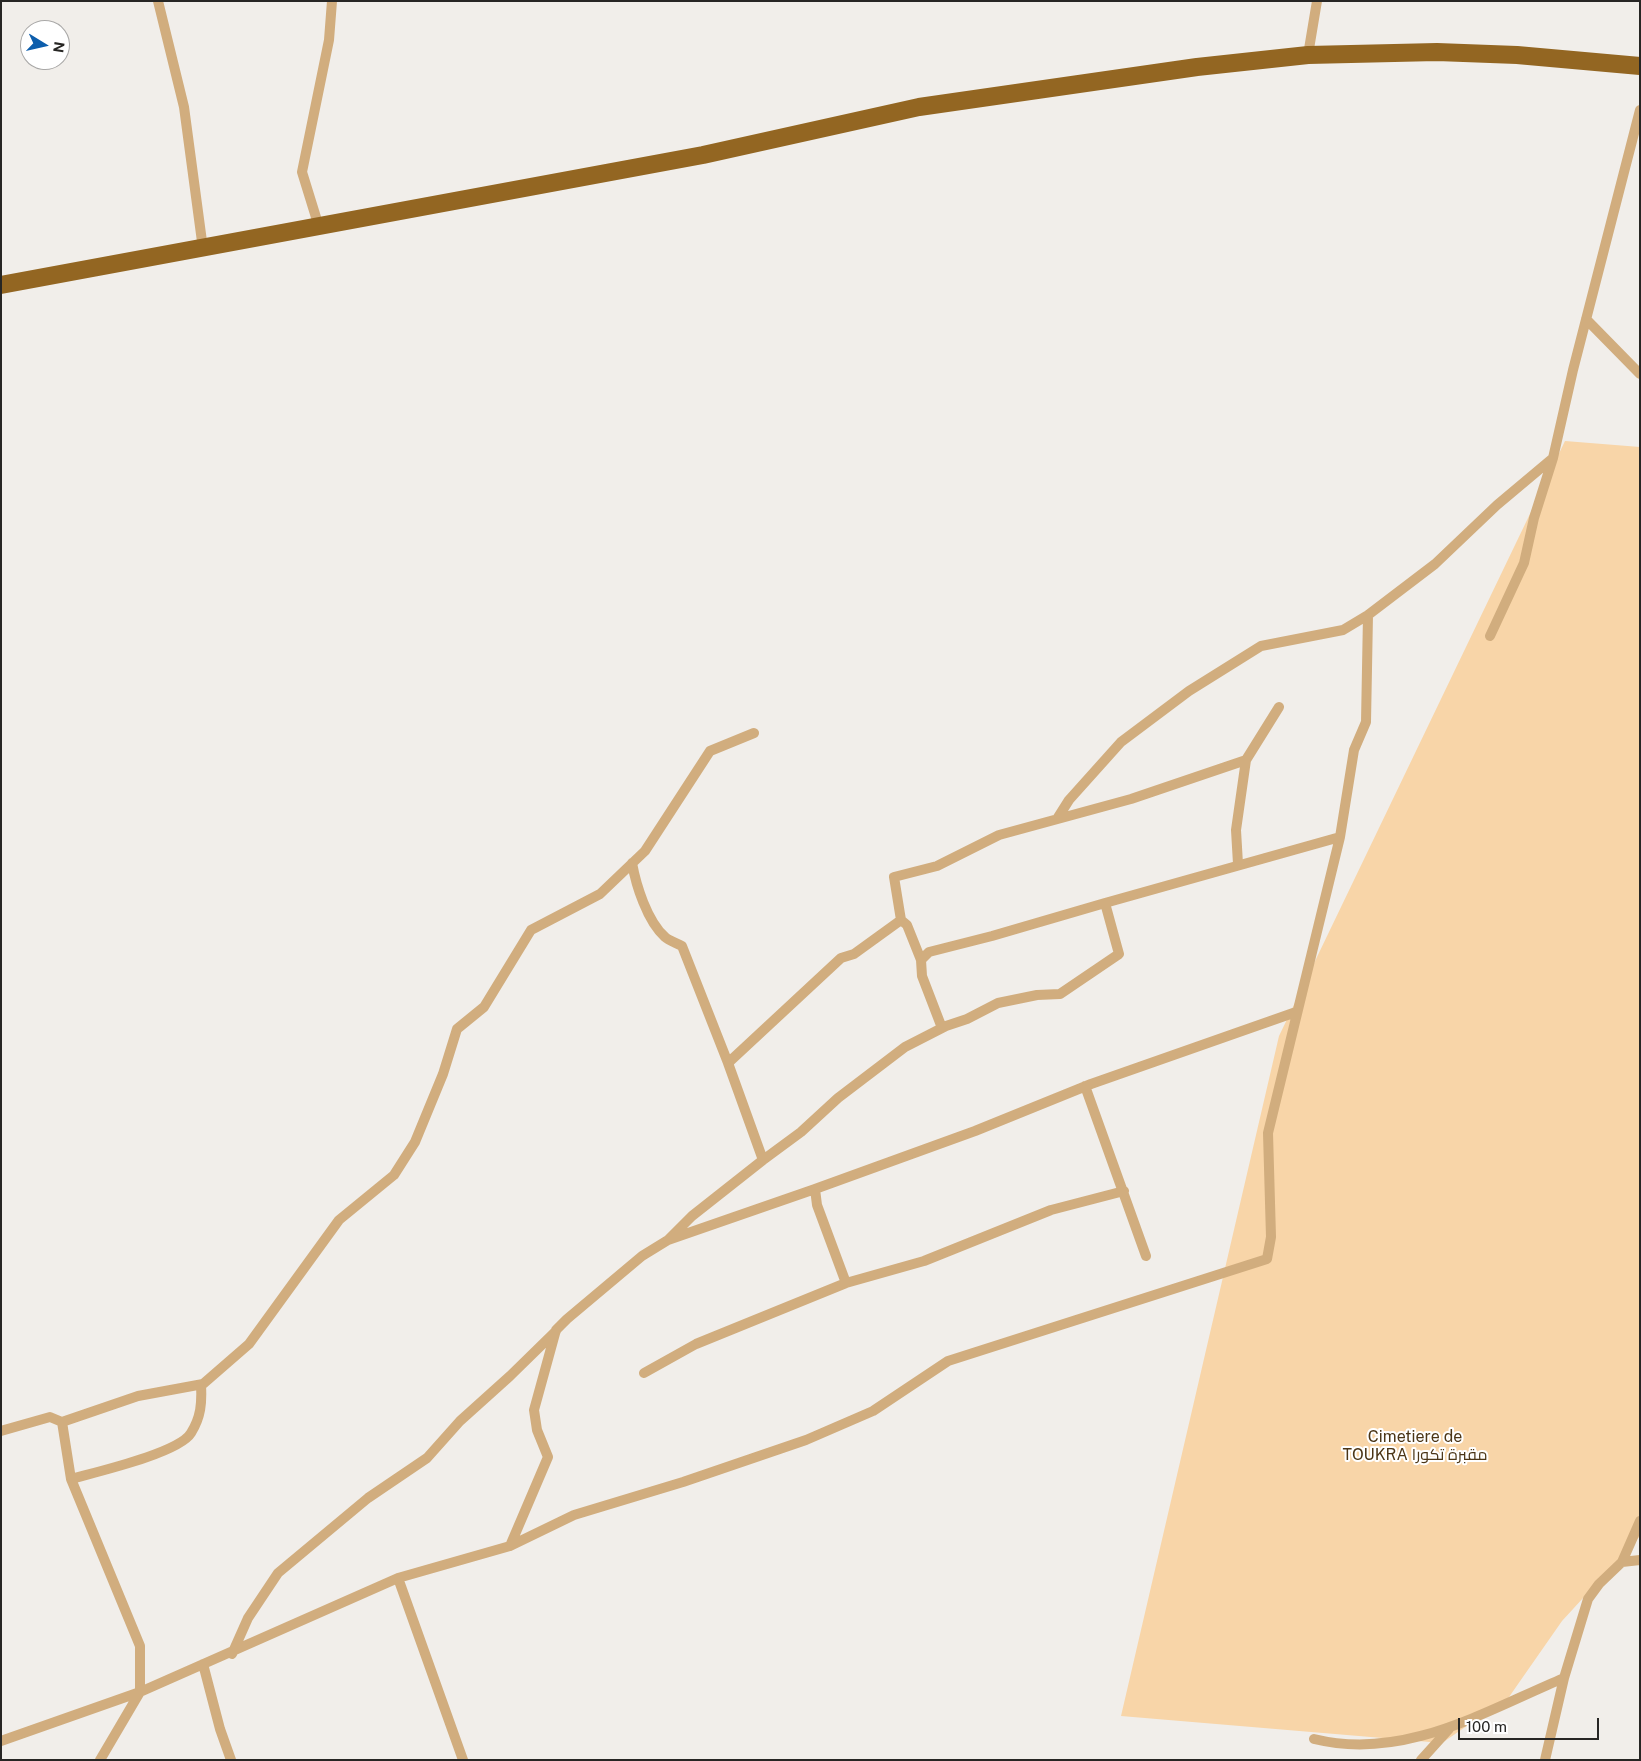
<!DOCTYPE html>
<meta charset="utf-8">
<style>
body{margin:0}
#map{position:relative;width:1641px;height:1761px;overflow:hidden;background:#f1eeea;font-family:"Public Sans",sans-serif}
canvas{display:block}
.frame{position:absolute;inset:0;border:2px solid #272624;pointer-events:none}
.north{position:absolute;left:20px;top:20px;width:50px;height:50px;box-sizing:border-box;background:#fff;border:1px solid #a9a8a7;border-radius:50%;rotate:99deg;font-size:14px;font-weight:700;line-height:20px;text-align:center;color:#272624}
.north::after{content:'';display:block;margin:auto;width:18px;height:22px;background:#0d5eac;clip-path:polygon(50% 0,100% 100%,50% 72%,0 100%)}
.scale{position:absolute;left:1458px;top:1718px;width:141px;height:22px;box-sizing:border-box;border:2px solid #272624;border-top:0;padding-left:6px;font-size:15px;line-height:18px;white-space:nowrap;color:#272624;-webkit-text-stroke:4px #fff;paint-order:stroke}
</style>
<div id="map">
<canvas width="1641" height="1761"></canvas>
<div class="frame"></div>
<div class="north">N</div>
<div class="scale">100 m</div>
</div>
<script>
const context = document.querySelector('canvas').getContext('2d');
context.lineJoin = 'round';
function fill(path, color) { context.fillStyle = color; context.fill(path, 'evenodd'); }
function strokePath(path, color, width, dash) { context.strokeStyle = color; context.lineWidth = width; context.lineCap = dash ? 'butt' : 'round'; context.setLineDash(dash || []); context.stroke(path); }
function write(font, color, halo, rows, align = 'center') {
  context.font = font + ' "Public Sans",Cairo,sans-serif'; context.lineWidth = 4; context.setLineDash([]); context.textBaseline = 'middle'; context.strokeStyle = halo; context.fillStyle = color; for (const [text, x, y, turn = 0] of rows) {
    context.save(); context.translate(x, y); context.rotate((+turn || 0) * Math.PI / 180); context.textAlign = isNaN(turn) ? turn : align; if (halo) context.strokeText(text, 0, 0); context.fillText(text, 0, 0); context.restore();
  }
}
fill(new Path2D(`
 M1565,441l75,6v1089l-78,85 -53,76 -67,46 -321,-27 158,-680z`), '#f8d5a8');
strokePath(new Path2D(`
 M158,1l26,106 19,142
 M1308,55l9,-54
 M319,227l-17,-55 27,-132 3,-39
 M1586,319l54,55
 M1490,636l34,-73 10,-45 19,-60 20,-88 67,-260
 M1057,819l12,-19 52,-58 68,-51 72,-45 82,-16 25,-15 67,-51 62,-59 56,-47
 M632,863c4,22 15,58 33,74 4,4 12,6 17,9l46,117
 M1238,864l-2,-34 10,-70 33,-53
 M901,920l6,5 14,35
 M942,1028l-20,-52 -1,-16 8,-8 63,-16 113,-33
 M1085,1086l61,170
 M763,1160l38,-28 37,-34 67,-51 41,-21 21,-7 31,-16 39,-8 23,-1 59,-40 -14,-51 235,-66 14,-87 12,-28 2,-107
 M668,1240l24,-24 71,-56 -35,-97 113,-105 13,-4 47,-34 -7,-43 43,-11 62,-31 132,-36 115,-39
 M846,1283l-29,-78 -2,-16 160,-58 116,-47 205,-72
 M644,1373l52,-29 150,-61 78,-22 127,-51 73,-19
 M1,1431l49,-14 12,5
 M71,1479c25,-7 108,-26 120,-46 10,-16 11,-30 10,-48
 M510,1546l38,-89 -11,-27 -3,-20 22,-80 11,-11 75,-63 26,-16 147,-51
 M1622,1562l18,-2
 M398,1578l65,182
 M232,1654l16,-36 30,-45 90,-75 59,-40 33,-37 50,-45 46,-45
 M203,1664l17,65 11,31
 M1314,1739c90,22 169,-27 250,-61
 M1,1741l139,-49v-46l-69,-167 -9,-57 76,-26 65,-12 46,-40 90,-124 55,-45 21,-33 28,-68 14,-45 27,-22 47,-77 69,-36 45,-43 65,-100 44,-18
 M100,1760l40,-68 258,-114 112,-32 64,-31 109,-33 123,-42 67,-29 75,-50 319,-102 4,-22 -3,-104 72,-296
 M1421,1760l28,-31
 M1545,1760l19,-82 24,-79 11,-15 23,-22 18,-41`), '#d1ad7e', 10);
strokePath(new Path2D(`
 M1,285l702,-130 216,-48 278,-40 111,-12 129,-3 80,3 123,11`), '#936622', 18);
write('16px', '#4b3516', '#fff', [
 ["Cimetiere de",1415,1437],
 ["TOUKRA مقبرة تكورا",1415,1455]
]);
</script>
